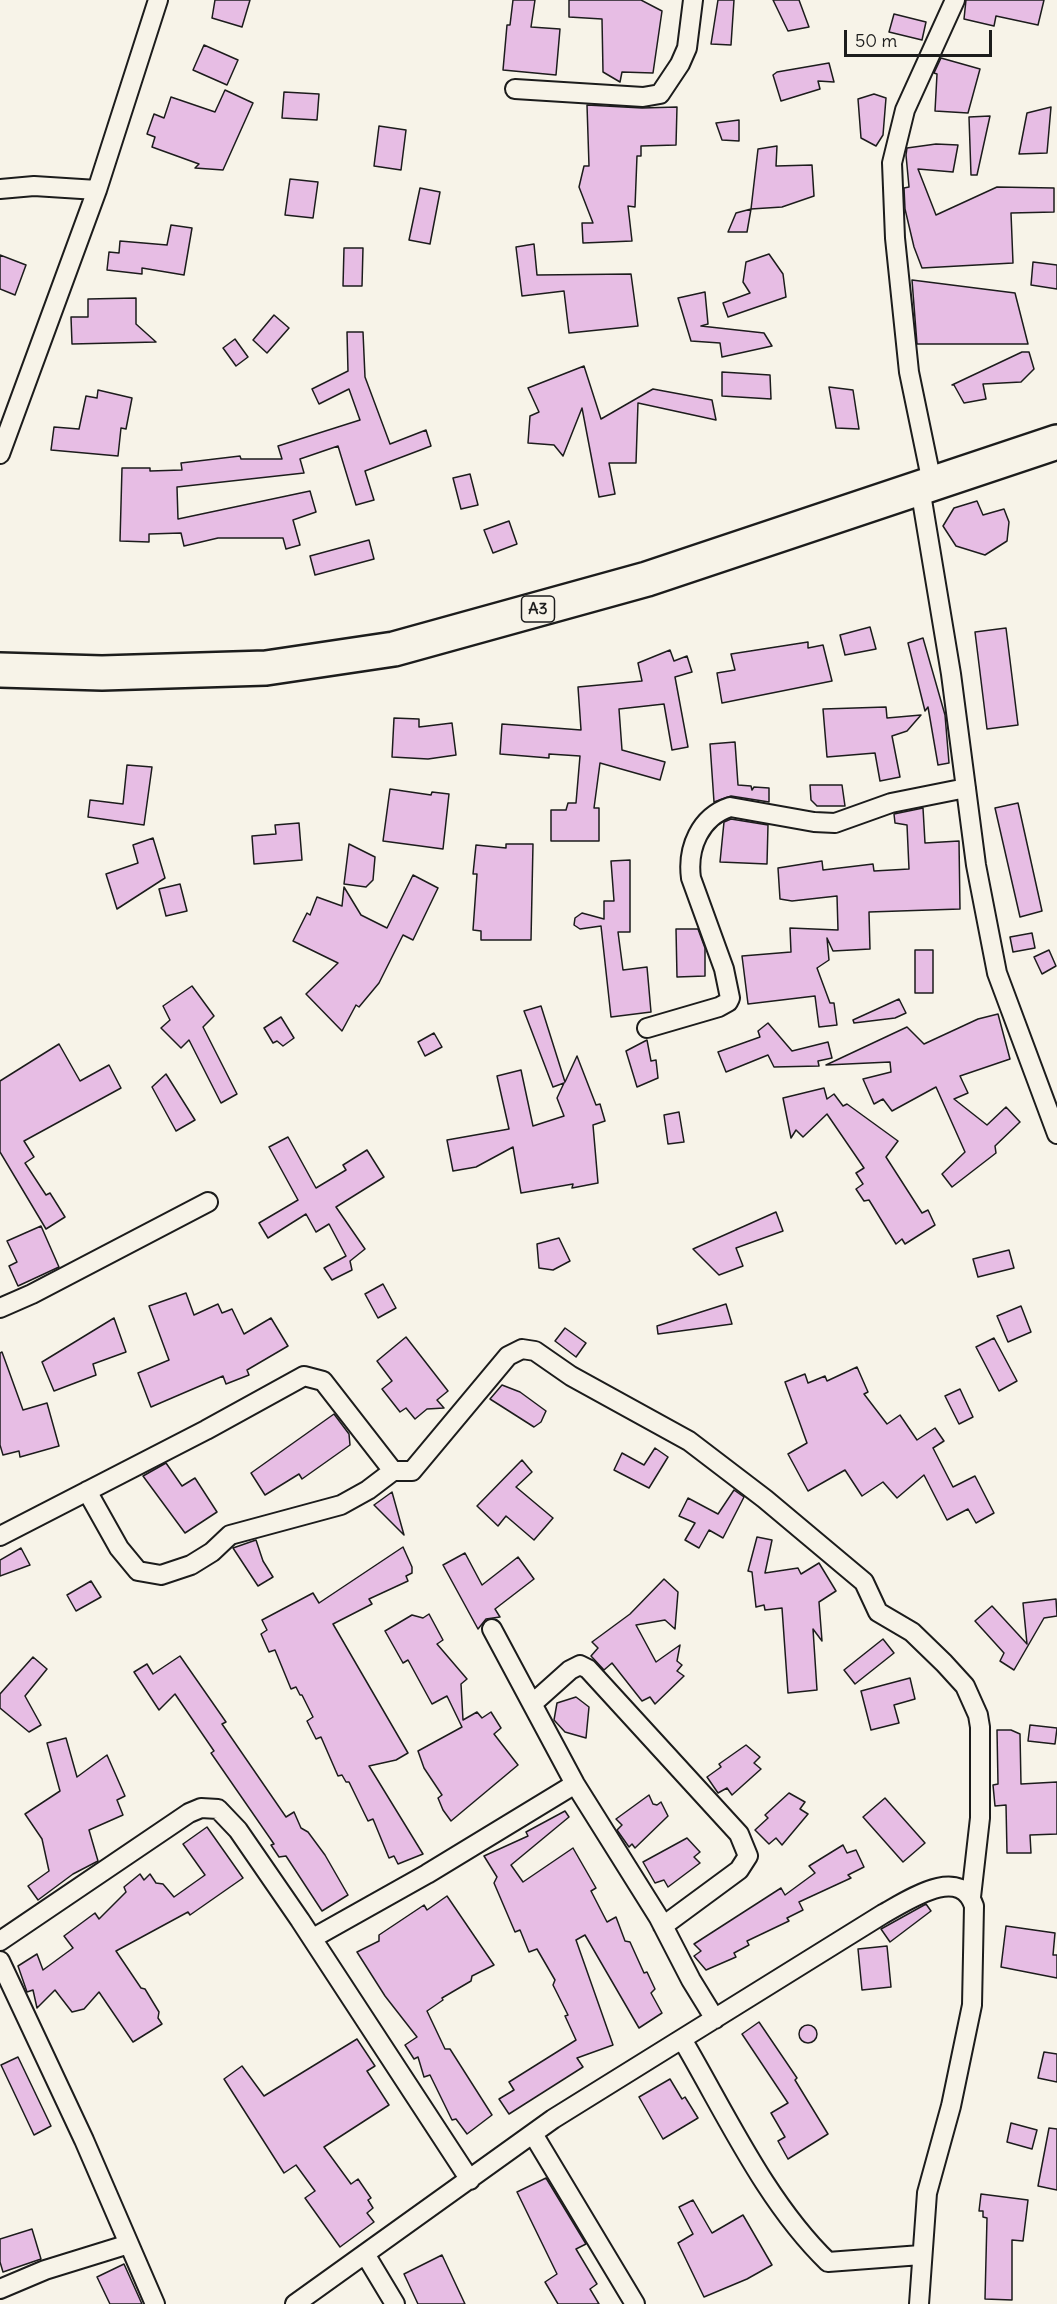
<!DOCTYPE html>
<style>
body{margin:0}
#map{position:relative;width:1057px;height:2304px;overflow:hidden;background:#f7f3e8;font-family:Delius,sans-serif}
canvas{display:block}
.scale{position:absolute;left:844px;top:30px;width:148px;height:27px;box-sizing:border-box;border:3px solid #1c1c1c;border-top:0;padding-left:8px;font-size:18px;line-height:21px;white-space:nowrap;color:#1c1c1c;-webkit-text-stroke:4px #f7f3e8;paint-order:stroke}
</style>
<div id="map">
<canvas width="1057" height="2304"></canvas>
<div class="scale">50 m</div>
</div>
<script>
const context = document.querySelector('canvas').getContext('2d');
context.lineJoin = 'round';
function fill(path, color) { context.fillStyle = color; context.fill(path, 'evenodd'); }
function strokePath(path, color, width, dash) { context.strokeStyle = color; context.lineWidth = width; context.lineCap = dash ? 'butt' : 'round'; context.setLineDash(dash || []); context.stroke(path); }
function write(font, color, halo, rows, align = 'center') {
  context.font = font + ' Delius,sans-serif'; context.lineWidth = 5; context.setLineDash([]); context.textBaseline = 'middle'; context.strokeStyle = halo; context.fillStyle = color; for (const [text, x, y, turn = 0] of rows) {
    context.save(); context.translate(x, y); context.rotate((+turn || 0) * Math.PI / 180); context.textAlign = isNaN(turn) ? turn : align; if (halo) context.strokeText(text, 0, 0); context.fillText(text, 0, 0); context.restore();
  }
}
const building = new Path2D(`
 M215,0h35l-8,27 -30,-9z
 M513,0h22l-4,27 29,2 -4,46 -53,-5 4,-45h3z
 M569,0h72l21,11 -9,62 -31,-1 -2,10 -17,-10 -1,-53 -33,-2z
 M718,0h16l-3,45 -20,-1z
 M773,0h26l10,27 -21,4z
 M966,0h78l-6,25 -42,-9 -2,10 -30,-7z
 M894,14l32,8 -4,18 -33,-8z
 M204,45l34,15 -11,25 -34,-15z
 M941,58l39,11 -12,44 -33,-2 2,-37 -3,-1z
 M829,63l5,19 -16,-1 2,8 -39,12 -8,-26 4,-3z
 M225,90l28,13 -30,67 -28,-2 4,-4 -47,-17 3,-10 -8,-3 7,-20 10,4 7,-21 44,15z
 M284,92l35,2 -2,26 -35,-2z
 M874,94l12,4 -3,37 -7,11 -15,-8 -3,-39z
 M587,105l55,3 35,-1 -1,38 -35,1v10h-4l-2,51 -7,-1 4,35 -49,2 -1,-20h11l-14,-36 5,-21h5z
 M1051,107l-4,46 -28,1 8,-41z
 M990,116l-13,59h-6l-2,-58z
 M739,120v21l-17,-1 -6,-17z
 M379,126l27,4 -5,40 -27,-4z
 M936,144l22,1 -5,27 -35,-3 18,46 61,-28 57,1v24l-43,1 2,50 -91,5 -8,-21 -9,-38 -1,-21 5,-1 -3,-32 1,-7z
 M777,146l-1,20 36,-1 2,31 -32,11 -31,2 7,-60z
 M290,179l28,3 -5,36 -28,-3z
 M420,188l20,4 -10,52 -21,-4z
 M751,209l-4,23h-19l8,-19z
 M171,225l21,3 -8,47 -42,-7v6l-35,-4 2,-18 10,1 1,-12 47,4z
 M534,244l3,31 94,-1 7,52 -69,7 -5,-42 -42,5 -6,-49z
 M344,248h19l-1,38h-19z
 M769,254l14,20 3,23 -58,20 -5,-14 27,-10 -7,-11 3,-20z
 M0,255l26,10 -11,30 -15,-6z
 M1033,262l24,3v24l-26,-4z
 M912,280l103,13 13,51h-111z
 M705,292l3,32 -7,2 63,7 8,13 -50,11 -2,-14 -29,-2 -13,-43z
 M136,298v26l20,18 -84,2 -1,-27h17v-18z
 M274,315l15,13 -22,25 -14,-13z
 M347,332h16l2,45 25,67 36,-14 5,16 -66,25 9,29 -18,5 -18,-59 -38,13 4,14 -127,14 1,32 132,-28 6,21 -23,8 7,25 -14,4 -3,-11h-65l-34,8 -3,-13 -32,1v8l-29,-1 2,-73h28v3l32,-1 -1,-7 59,-7 1,3h41l-4,-13 82,-26 -11,-31 -30,15 -7,-15 36,-18z
 M235,339l13,18 -12,9 -13,-18z
 M1022,352h7l5,17 -13,13 -38,2 3,15 -22,4 -10,-18h-2z
 M584,366l17,53 52,-30 59,11 4,20 -78,-17 -2,60h-27l6,31 -16,3 -17,-89 -19,48 -9,-11 -26,-2 2,-27 9,-4 -11,-24z
 M722,372l48,3 1,24 -49,-3z
 M829,387l24,3 6,39 -23,-1z
 M98,390l34,8 -6,31 -5,-1 -3,28 -67,-6 3,-23 25,2 7,-33 11,2z
 M470,474l8,31 -17,4 -8,-31z
 M977,501l6,14 21,-6 5,13 -2,19 -22,14 -29,-9 -13,-20 11,-18z
 M509,521l8,23 -24,9 -9,-23z
 M369,540l5,19 -59,16 -5,-19z
 M870,627l6,22 -31,6 -5,-20z
 M1006,628l12,97 -31,4 -12,-97z
 M923,638l22,77 4,48 -11,2 -10,-58 -3,4 -17,-68z
 M808,642v6l15,-3 9,36 -110,22 -5,-30 18,-3 -4,-16z
 M670,650l4,11 13,-5 5,16 -17,5 13,70 -16,3 -8,-46 -45,5 3,41 43,12 -5,18 -60,-17 -6,45h5v33h-48v-31h15l2,-7h8l4,-47 -31,-2v4l-49,-4 2,-30 79,6 -3,-43 64,-6 -4,-18z
 M886,707l1,11 34,-3 -14,16 -15,5 8,41 -20,4 -5,-28 -48,4 -4,-48z
 M394,718l25,1v8l33,-4 4,32 -28,4 -36,-2z
 M735,742l3,43 13,1 1,4 2,-3 15,1v14l-38,-6 -17,6 -4,-58z
 M127,765l25,2 -8,58 -56,-8 2,-17 33,4z
 M810,785h32l3,21h-28l-6,-6z
 M390,789l41,6 1,-3 17,2 -6,55 -60,-8z
 M1018,803l24,108 -22,6 -25,-109z
 M923,808l2,35 34,-2 1,68 -91,3 1,37 -37,2 -6,-13 2,22 -12,8 13,35h4l3,22 -18,2 -4,-31 -67,8 -6,-48 49,-4 -1,-24 48,2 -1,-34 -45,5 -12,-2 -2,-31 44,-7 1,9 50,-6 1,7 35,-2 -2,-44 -12,-2 -1,-9z
 M731,819l37,6 -1,39 -47,-2 4,-40z
 M299,823l3,37 -48,4 -2,-28 24,-2 -1,-9z
 M153,838l12,40 -48,31 -11,-35 32,-11 -5,-18z
 M349,844l26,13 -2,23 -7,7 -22,-3z
 M506,844h27l-2,96h-50v-9l-8,-1 4,-56h-4l3,-29 30,3z
 M630,860v72h-12l5,38 24,-3 4,45 -40,5 -10,-91 -21,3 -6,-4 1,-7 7,-5 22,6v-18h10l-3,-40z
 M413,875l25,13 -25,52 -10,-5 -24,48 -20,24 -3,-2 -14,26 -36,-37 32,-31 -45,-22 14,-28 3,2 7,-18 25,9 2,-19 17,28 26,13z
 M180,884l7,27 -21,5 -7,-27z
 M676,929h22l7,19v28l-28,1z
 M1032,933l3,15 -22,4 -3,-15z
 M915,950h18v43h-18z
 M1049,950l7,16 -14,8 -8,-17z
 M192,986l22,30 -11,11 34,67 -16,9 -32,-63 -8,8 -20,-20 9,-8 -7,-14z
 M899,999l7,14 -11,5 -41,5 -1,-3z
 M541,1006l24,76 12,-26 19,49 4,-1 5,17 -12,4 5,58 -26,5 1,-4 -52,9 -8,-46 -37,20 -23,4 -6,-31 62,-11 -12,-53 24,-6 12,56 31,-10 -7,-18 7,-15 -11,4 -29,-76z
 M998,1014l12,45 -50,17 8,17 -14,6 33,26 19,-18 14,15 -25,24 1,7 -44,34 -10,-13 23,-22 -29,-65 -44,24 -9,-12 -9,5 -11,-25 28,-7 -1,-10 -64,3 81,-38 17,17 54,-25z
 M281,1017l13,21 -11,8 -6,-5 -4,2 -9,-15z
 M768,1023l24,28 36,-9 4,16 -14,3 1,5 -45,1 -6,-12 -42,17 -8,-20 42,-15 -2,-6z
 M434,1033l8,14 -17,9 -7,-14z
 M647,1040l4,21 5,-1 2,18 -21,9 -11,-36z
 M59,1044l21,37 29,-16 12,23 -97,53 10,16 -9,6 21,32 4,-2 15,24 -19,12 -46,-77v-71z
 M166,1074l29,46 -19,11 -24,-44z
 M824,1088l3,11 7,-5 9,12 4,-2 51,37 -12,16 36,56 6,-3 7,15 -30,19 -3,-5 -6,5 -27,-44 -5,1 -8,-12 7,-5 -7,-11 8,-5 -37,-54 -24,23 -7,-7 -5,8 -8,-40z
 M679,1112l5,30 -16,2 -4,-29z
 M288,1137l28,51 30,-18 -3,-5 24,-15 17,27 -48,30 29,42 -15,12 2,9 -20,10 -8,-12 22,-12 -17,-32 -13,8 -10,-18 -38,24 -9,-15 39,-23 -29,-53z
 M776,1212l7,19 -47,17 7,18 -24,9 -26,-26z
 M41,1226l18,41 -41,19 -9,-20 8,-4 -10,-21z
 M559,1238l11,23 -17,9 -14,-2 -2,-24z
 M1009,1250l5,18 -36,9 -5,-18z
 M383,1284l13,24 -18,10 -13,-24z
 M186,1293l8,22 24,-11 4,9 10,-4 12,25 27,-16 17,28 -41,24 2,5 -23,9 -3,-8 -72,31 -13,-34 31,-13 -20,-54z
 M726,1304l6,20 -74,10 -1,-8z
 M1021,1306l10,26 -23,10 -11,-26z
 M114,1318l12,34 -33,12 3,11 -42,16 -12,-29z
 M565,1328l21,15 -10,14 -21,-16z
 M406,1337l42,54 -11,9 7,8 -17,1 -12,10 -9,-11 -6,4 -18,-23 10,-8 -15,-20z
 M994,1338l23,43 -18,10 -23,-44z
 M2,1352l21,58 24,-7 12,43 -39,11 -1,-6 -16,4 -3,-10v-92z
 M857,1367l11,25 -4,2 23,30 13,-9 17,25 18,-12 9,13 -11,7 20,39 22,-11 19,37 -18,10 -8,-14 -21,11 -23,-45 -27,23 -14,-16 -21,14 -17,-26 -37,21 -20,-37 19,-11 -22,-61 20,-8 3,9 17,-7 2,5z
 M502,1385l18,7 26,19 -5,11 -7,5 -44,-28z
 M960,1389l13,28 -14,7 -14,-28z
 M334,1414l15,20 1,11 -48,34 -3,-5 -34,21 -14,-22z
 M655,1448l13,9 -19,31 -35,-18 8,-17 22,12z
 M522,1460l10,12 -16,15 37,31 -19,22 -28,-24 -8,10 -21,-20z
 M166,1463l16,23 13,-8 22,34 -32,21 -42,-57z
 M734,1490l10,7 -21,41 -14,-8 -10,18 -14,-8 10,-17 -16,-7 9,-18 30,16z
 M392,1492l12,43 -30,-30z
 M757,1537l15,3 -7,33 33,-5 3,6 18,-11 17,28 -17,11 3,39 -9,-12 4,61 -29,3 -6,-85 -17,2 -1,-5 -8,2 -4,-35 -4,-1z
 M256,1540l7,21 10,16 -15,9 -25,-38z
 M403,1547l9,20v6l-6,3 2,5 -39,18 3,5 -39,20 75,129 -12,7 -27,6 54,88 -25,10 -4,-8 -5,2 -16,-39 -5,2 -19,-39h-3l-4,-7 -4,1 -17,-39 -5,2 -9,-18 6,-4 -11,-22h-2l-4,-8 -5,2 -16,-39 -6,2 -8,-18 6,-4 -5,-10 51,-27 6,10z
 M21,1548l9,17 -30,11v-16z
 M465,1553l17,32 36,-28 16,22 -39,30 5,8 -14,2 -8,10 -35,-64z
 M664,1579l14,13 -3,37 -10,-9 -29,5 20,37 24,-17 -3,16 5,4 -5,6 7,5 -29,28 -5,-7 -8,4 -30,-38 -8,7 -13,-14 7,-8 -6,-6 38,-28z
 M91,1581l10,16 -25,14 -9,-16z
 M1056,1599l1,17 -13,2 -30,52 -14,-9 4,-8 -29,-32 17,-15 35,38 -4,-41z
 M429,1614l14,26 -6,4 30,35 -6,5 2,36 14,-8 5,6 9,-6 10,16 -7,6 24,31 -67,56 -8,-11 -5,-12 4,-3 -18,-27 -6,-17 44,-24 -15,-31 -15,8 -24,-44 -5,3 -18,-32 27,-16 11,3z
 M883,1639l11,14 -39,31 -11,-14z
 M180,1656l46,66 -4,2 64,93 8,-5 7,16 7,4 17,23 23,40 -26,16 -36,-55 -7,1 -8,-12 3,-1 -63,-91 3,-2 -39,-57 -16,16 -25,-38 13,-8 6,10z
 M33,1657l14,12 -22,27 16,29 -12,7 -29,-24v-14z
 M910,1678l5,21 -21,6 5,18 -28,7 -10,-39z
 M576,1697l13,10 -3,31 -21,-6 -11,-12 3,-17z
 M1030,1725l27,3 -2,16 -27,-3z
 M997,1730h14l9,4 1,50 36,-2v52l-27,1 1,18h-24l-1,-48 -11,1 -2,-21 5,-1z
 M66,1738l11,39 30,-22 18,41 -8,4 6,15 -34,15 9,31 -25,13 -35,26 -10,-14 21,-15 -7,-32 -17,-25 35,-23 -13,-48z
 M746,1745l14,12 -6,6 7,6 -29,26 -5,-7 -9,5 -11,-16 14,-10 -2,-3z
 M789,1793l16,9 -5,7 8,5 -26,31 -6,-7 -7,6 -14,-14 13,-12 -3,-3z
 M649,1795l4,9 4,1 4,-3 7,14 -33,32 -3,-4 -3,3 -12,-17 5,-5 -6,-6z
 M885,1798l40,45 -22,19 -40,-45z
 M565,1811l4,6 -58,48 12,17 50,-34 23,40 -5,3 16,31 9,-5 9,24 5,1 14,31 3,-1 8,17 -4,4 11,20 -23,15 -54,-93 -9,5 37,105 -36,13 6,9 -74,47 -10,-15 15,-9 -5,-8 67,-42 -11,-24 3,-1 -15,-30 2,-5 -18,-31 -8,3 -9,-22 -5,2 -21,-49 3,-6 -13,-21 44,-20 -2,-4z
 M207,1827l36,51 -53,37 -2,-3 -72,39 25,37 4,1 14,23 -1,6 4,6 -29,18 -34,-50 -15,17 -12,3 -17,-22 -18,18 -4,-18 -6,2 -9,-26 19,-12 6,16 30,-22 -9,-12 31,-23 4,6 27,-27 -2,-5 16,-13 4,6 6,-6 6,9 7,1 11,13 31,-22 -22,-31z
 M687,1838l13,14 -6,5 6,6 -32,24 -4,-7 -9,3 -12,-21z
 M843,1845l4,8 9,-3 8,17 -16,8 3,3 -52,24 4,8 -16,8 2,3 -42,20 2,4 -15,8 2,4 -30,13 -12,-14 7,-5 -7,-7 87,-56 4,7 30,-22 -6,-7z
 M447,1896l47,69 -22,11 -1,5 -29,17 1,2 -16,11 18,38h5l42,66 -25,19 -11,-15 -4,1 -22,-45 -6,2 -6,-20 -4,2 -9,-14 12,-8 -32,-41 -28,-44 22,-11v-6l45,-30 3,5z
 M926,1904l5,7 -41,31 -9,-13z
 M1006,1926l49,7 -2,22h4v23l-56,-11z
 M887,1946l4,41 -29,3 -4,-41z
 M759,2022l38,56 -2,2 33,54 -40,25 -10,-18 7,-4 -14,-24 17,-10 -46,-69z
 M799 2034a9 9 0 1 1 18 0a9 9 0 1 1-18 0Z
 M357,2039l18,27 -8,5 22,34 -65,42 27,37 7,-5 13,19 -3,2 5,8 -6,5 7,9 -34,25 -35,-49 10,-7 -19,-26 -12,8 -60,-94 18,-13 22,30z
 M1044,2052l13,2v28l-19,-4z
 M18,2057l33,69 -17,9 -33,-70z
 M670,2079l12,20 3,-2 13,21 -35,21 -24,-42z
 M1011,2123l26,7 -5,19 -25,-7z
 M1049,2128l8,1v61l-19,-4z
 M546,2178l40,66 -10,5 21,35 -7,5 9,15h-41l-13,-22 12,-8 -40,-82z
 M981,2194l47,6 -5,41 -11,-1v60l-27,-1 2,-81 -4,-1v-6h-4z
 M693,2200l19,33 31,-18 29,50 -25,14 -43,18 -26,-54 15,-9 -14,-27z
 M32,2229l9,30 -38,13 -3,-10v-23z
 M442,2255l23,49h-47l-14,-30z
 M124,2264l18,40h-32l-13,-27z`);
fill(building, '#e7bde4');
strokePath(building, '#1c1c1c', 1.5);
const street = new Path2D(`
 M515,89l128,8 17,-3 20,-30 7,-16 6,-48
 M0,189l34,-3 63,4
 M0,454l97,-264 61,-190
 M932,483l-23,-111 -14,-134 -3,-75 13,-53 50,-110
 M920,488l31,186 25,191 21,108 60,161
 M647,1028l72,-21 9,-5 2,-4 -6,-29 -33,-91c-4,-30 9,-61 39,-71l84,15 21,1 56,-20 75,-15
 M0,1308l32,-14 176,-92
 M87,1491l32,57 19,23 23,4 30,-10 21,-13 18,-17 111,-30 27,-15 25,-19
 M0,1536l206,-106 98,-54 19,5 70,90h19l96,-115 14,-7 13,2 36,25 118,65 76,58 99,83 14,30 34,20 32,31 21,23 13,29 2,12v91l-9,79
 M492,1629l83,155 84,134 32,62 24,39
 M532,1704l38,-34 10,-5 8,4 151,165 9,22 -9,14 -76,56
 M313,1938l114,-64 148,-90
 M0,1941l189,-128 12,-5 17,1 20,21 62,90 170,260
 M0,1961l84,179 71,164
 M682,2039c44,75 84,163 146,223l93,-7
 M533,2134l102,170
 M365,2254l30,50
 M0,2289l45,-19 84,-26
 M295,2304l258,-185 330,-205c24,-13 77,-50 91,-8l-2,99 -21,101 -24,87 -8,111`);
const highway = new Path2D(`
 M0,670l102,3 164,-5 128,-19 253,-70 410,-137`);
strokePath(street, '#1c1c1c', 22);
strokePath(highway, '#1c1c1c', 38);
strokePath(street, '#f7f3e8', 18);
strokePath(highway, '#f7f3e8', 33);
for (const [x, y, w] of [
 [538,609,33]
]) { const box = new Path2D(); box.roundRect(x - w / 2, y - 13, w, 26, 4.5); context.fillStyle = '#f7f3e8'; context.fill(box); strokePath(box, '#1c1c1c', 1.5); }
write('bold 16px', '#1c1c1c', null, [
 ["A3",538,609]
]);
</script>
